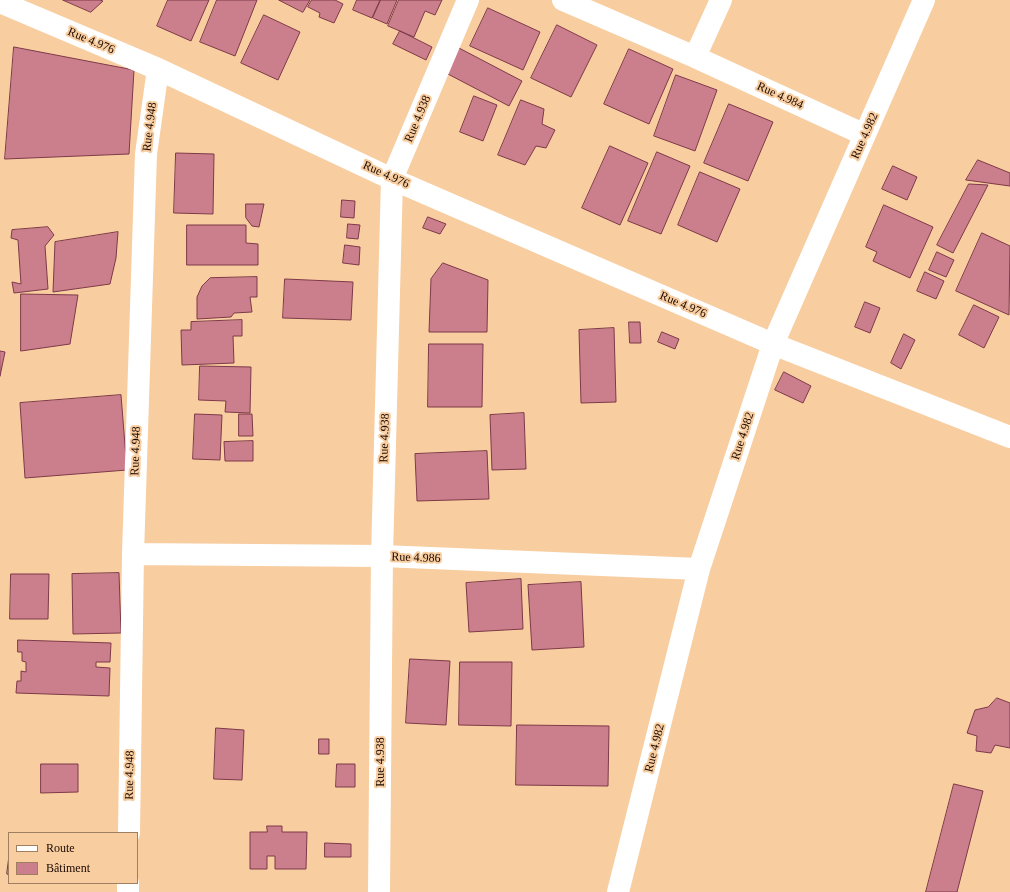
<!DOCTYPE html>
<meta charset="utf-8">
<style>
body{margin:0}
#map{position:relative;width:1010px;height:892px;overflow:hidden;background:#f8cda0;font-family:"Times New Roman",serif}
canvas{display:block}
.legend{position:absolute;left:8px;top:832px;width:130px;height:52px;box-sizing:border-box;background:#f8cda0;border:1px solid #a07f60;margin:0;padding:5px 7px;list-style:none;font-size:12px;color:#1b0900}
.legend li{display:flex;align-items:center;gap:8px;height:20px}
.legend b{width:20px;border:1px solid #a07f60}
</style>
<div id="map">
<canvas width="1010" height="892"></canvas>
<ul class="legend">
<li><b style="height:5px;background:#fff"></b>Route</li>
<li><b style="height:11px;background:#cb7f8c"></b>Bâtiment</li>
</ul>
</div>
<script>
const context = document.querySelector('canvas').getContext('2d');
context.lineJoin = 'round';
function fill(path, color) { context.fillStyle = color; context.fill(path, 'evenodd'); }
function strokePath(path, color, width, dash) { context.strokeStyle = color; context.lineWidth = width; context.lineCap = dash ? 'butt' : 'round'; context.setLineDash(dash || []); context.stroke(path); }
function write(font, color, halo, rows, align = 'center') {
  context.font = font + ' "Times New Roman",serif'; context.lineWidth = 4; context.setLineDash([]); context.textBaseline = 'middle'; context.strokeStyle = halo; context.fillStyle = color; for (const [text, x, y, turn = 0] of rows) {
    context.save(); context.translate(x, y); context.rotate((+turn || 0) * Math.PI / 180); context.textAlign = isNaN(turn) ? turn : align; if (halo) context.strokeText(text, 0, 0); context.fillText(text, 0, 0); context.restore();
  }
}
const building = new Path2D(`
 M63,0h37l3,1 -12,11z
 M168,0h41l-18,41 -34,-15z
 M217,0h40l-22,56 -35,-14z
 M279,0h31l-7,12z
 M312,0h23l8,4 -9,19 -15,-6 1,-4 -12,-6z
 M357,0h23l-8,18 -19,-8z
 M381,0h16l-10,24 -14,-6z
 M399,0h43l-7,15 -10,-4 -11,26 -26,-11z
 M488,8l52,24 -17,38 -53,-24z
 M264,15l36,17 -22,48 -37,-17z
 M557,25l40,20 -26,52 -40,-19z
 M400,31l32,16 -6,13 -33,-16z
 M14,47l120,23 -5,84 -124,5z
 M459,48l63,33 -13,25 -63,-33z
 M629,49l44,20 -24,55 -45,-20z
 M676,75l41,15 -22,61 -41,-15z
 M474,96l23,9 -14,36 -23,-9z
 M521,100l23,9 -2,15 13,6 -9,18 -10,-2 -11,19 -27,-10z
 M729,104l44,18 -25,59 -44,-18z
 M610,146l38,17 -28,62 -38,-17z
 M657,152l33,14 -29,68 -33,-13z
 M176,153l38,1 -1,60 -39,-1z
 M978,160l32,13v13l-44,-6z
 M893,166l24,11 -10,23 -25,-11z
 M700,172l40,17 -23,53 -39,-17z
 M969,184l19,1 -35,68 -16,-8z
 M342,200l13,1 -1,17 -13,-1z
 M246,204h18l-5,23 -7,-1 -6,-8z
 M884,205l49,22 -23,51 -37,-17 4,-9 -11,-5z
 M428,217l18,7 -6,10 -17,-6z
 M348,224l12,1 -2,14 -11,-1z
 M187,225h59v18l12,1v21h-71z
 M48,227l6,8 -9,11 3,43 -34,4 -2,-11 9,2 -3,-44 -7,-2 1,-8z
 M118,232l-2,26 -6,26 -57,8 2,-50z
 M982,233l28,13 -1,69 -53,-24z
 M345,245l15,2 -1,18 -16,-2z
 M937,252l17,8 -8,17 -17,-7z
 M443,263l45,17 -1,52h-58l2,-53z
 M925,272l19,9 -8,18 -19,-8z
 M257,277v20h-7l2,15 -18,1 -3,4 -34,2v-22l5,-11 8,-8z
 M285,279l68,3 -2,38 -68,-2z
 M21,294l57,1 -8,49 -49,7z
 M865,302l15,6 -10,25 -15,-6z
 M974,305l25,12 -15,31 -25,-13z
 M242,320v16h-9l1,27 -52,2 -1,-35h10v-8z
 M629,322h11l1,21h-11z
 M614,328l2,74 -35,1 -2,-73z
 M662,332l17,7 -4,10 -17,-7z
 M904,334l11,6 -14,29 -10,-6z
 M429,344h54l-1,63h-54z
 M0,351l5,1 -5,24z
 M200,366l51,1 -1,46 -25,-1 1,-11 -27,-1z
 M784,372l27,14 -8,17 -28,-13z
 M121,395l6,75 -102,8 -5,-75z
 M524,413l2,56 -34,1 -2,-55z
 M195,414l27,1 -2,45 -27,-1z
 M239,414h13l1,22h-14z
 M253,441v20h-28l-1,-19z
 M487,451l2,48 -72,2 -2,-47z
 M119,573l2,60 -48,1 -1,-60z
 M11,574h38l-1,45h-38z
 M521,579l2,50 -54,3 -3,-49z
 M581,582l3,65 -52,3 -4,-65z
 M18,640l93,3 -1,19h-14v5l14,1 -1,28 -93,-3 1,-12h4v-10l5,1v-10l-4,-1v-9h-4z
 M410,659l40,2 -4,64 -40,-2z
 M460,662h52l-1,64 -52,-1z
 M997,698l13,5v45l-15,-3 -4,8 -15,-2 1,-15 -10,-3 8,-23 13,-3z
 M517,725l92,1 -1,60 -92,-1z
 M216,728l28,2 -2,50 -28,-1z
 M319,739h10v15h-10z
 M41,764h37v28l-37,1z
 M337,764h18v23h-19z
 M954,784l29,7 -26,101h-31z
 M267,826h15v6h25l-1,37h-31v-13h-8v13h-17v-37h17z
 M325,843l26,1v13h-26z
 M9,856v19l-2,-1z`);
fill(building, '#cb7f8c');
strokePath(building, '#7d3948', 1);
strokePath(new Path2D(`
 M563,0l132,57 170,78
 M0,2l158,67 234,110 381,165 237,93
 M695,57l26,-57
 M133,554l249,2 317,13
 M129,833l4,-279 13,-400 12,-85
 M128,892v-9
 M379,892l3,-336 10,-377 76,-179
 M618,892l81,-323 74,-225 151,-344`), '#fff', 22);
write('12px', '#1b0900', '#f8cda0', [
 ["Rue 4.976",91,41,23],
 ["Rue 4.984",780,96,24],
 ["Rue 4.938",418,119,-67],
 ["Rue 4.948",150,127,-83],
 ["Rue 4.982",865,136,-66],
 ["Rue 4.976",386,175,24],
 ["Rue 4.976",683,305,23],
 ["Rue 4.982",743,436,-72],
 ["Rue 4.938",385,438,-88],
 ["Rue 4.948",136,451,-88],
 ["Rue 4.986",416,558,2],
 ["Rue 4.982",655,748,-76],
 ["Rue 4.938",381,762,-90],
 ["Rue 4.948",130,775,-89]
]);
</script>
